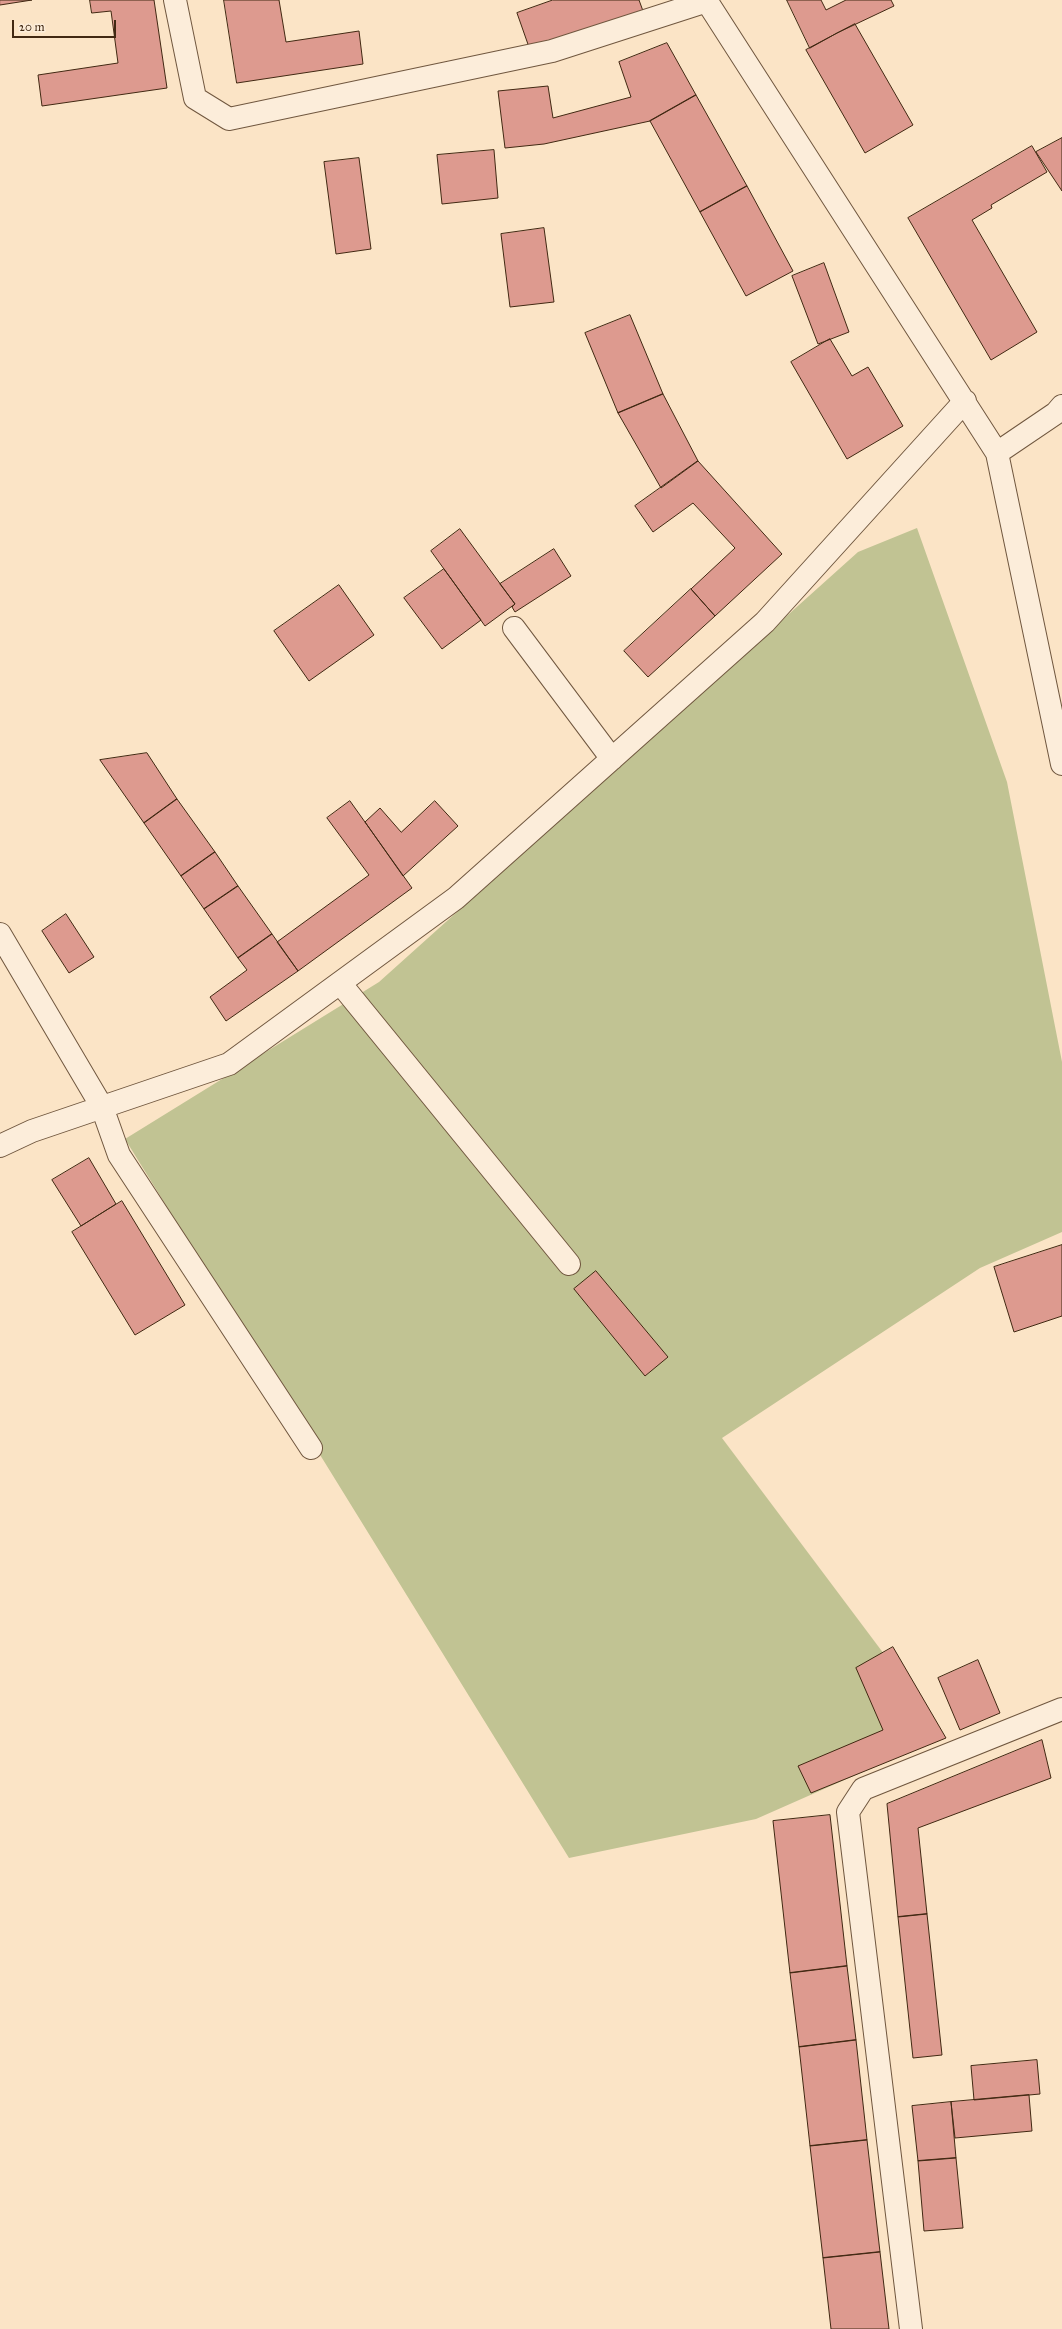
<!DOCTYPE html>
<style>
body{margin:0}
#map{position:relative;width:1062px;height:2329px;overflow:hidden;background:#fbe4c6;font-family:"IM FELL Great Primer",serif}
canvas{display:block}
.scale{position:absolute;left:12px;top:20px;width:104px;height:18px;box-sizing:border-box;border:2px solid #412812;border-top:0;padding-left:5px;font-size:12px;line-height:14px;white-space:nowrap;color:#412812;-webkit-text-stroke:3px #fcedda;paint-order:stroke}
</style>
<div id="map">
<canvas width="1062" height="2329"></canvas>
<div class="scale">20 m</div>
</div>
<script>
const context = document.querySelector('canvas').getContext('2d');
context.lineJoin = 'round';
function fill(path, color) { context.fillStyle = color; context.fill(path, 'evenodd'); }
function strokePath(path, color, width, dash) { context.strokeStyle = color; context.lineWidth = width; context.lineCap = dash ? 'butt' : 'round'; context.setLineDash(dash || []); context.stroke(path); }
fill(new Path2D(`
 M917,528l90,254 55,280v170l-82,36 -258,170 162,216 51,86 -179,79 -187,39 -444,-719 254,-157 479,-430z`), '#c1c393');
const building = new Path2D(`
 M0,0h32l-32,5z
 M90,0h64l13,88 -125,18 -4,-31 80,-12 -7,-52 -19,2z
 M224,0h55l7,42 73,-11 4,33 -126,19z
 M553,0h86l4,11 -113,39 -13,-37z
 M787,0h34l5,10 20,-10h45l3,6 -57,27 -27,15z
 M855,24l58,101 -48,28 -59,-103z
 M667,43l29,52 -46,26 -106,23 -39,4 -7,-57 50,-5 5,32 78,-21 -12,-35z
 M696,95l51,91 -47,26 -50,-91z
 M1062,138v53l-26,-39z
 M1032,146l15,26 -56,33 1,3 -20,12 65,112 -46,28 -83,-142z
 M494,150l4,48 -56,6 -5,-49z
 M359,158l12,91 -35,5 -12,-92z
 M747,186l46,85 -47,25 -46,-84z
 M544,228l10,74 -44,5 -9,-73z
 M824,263l25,69 -31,12 -26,-68z
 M630,315l33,79 -45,19 -33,-80z
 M830,339l22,37 16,-9 35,59 -56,33 -56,-97z
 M663,394l35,67 -37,27 -43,-75z
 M698,461l84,93 -67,62 -24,-27 44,-41 -42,-45 -40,29 -18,-26z
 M460,529l55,75 -30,22 -54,-75z
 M554,549l17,27 -56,36 -3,-5 3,-3 -15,-20z
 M444,569l37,51 -39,29 -38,-51z
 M339,585l35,50 -65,46 -35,-50z
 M691,589l24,27 -67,61 -24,-26z
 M147,753l30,46 -33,24 -44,-63z
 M177,799l38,53 -34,24 -37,-53z
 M350,801l62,87 -114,83 -21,-29 92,-67 -42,-57z
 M435,801l23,25 -55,50 -38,-54 15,-14 21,24z
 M215,852l23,34 -34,23 -23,-33z
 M238,886l34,48 -34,24 -34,-49z
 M66,914l28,43 -25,16 -27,-42z
 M272,934l26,37 -72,50 -16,-24 37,-27 -9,-12z
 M89,1158l27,46 -35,22 -29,-46z
 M122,1201l63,104 -50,30 -63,-103z
 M1062,1245v71l-48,16 -20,-65z
 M596,1271l72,86 -23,19 -71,-87z
 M893,1647l53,91 -135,55 -13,-27 85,-36 -27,-62z
 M978,1660l22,53 -40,17 -22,-52z
 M1042,1740l9,38 -133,50 9,86 -29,3 -11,-113z
 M830,1815l17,151 -57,7 -17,-152z
 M927,1914l15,141 -29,3 -15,-141z
 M847,1966l9,74 -57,7 -9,-74z
 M856,2040l11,100 -57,6 -11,-99z
 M1037,2060l3,34 -66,6 -3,-34z
 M1029,2095l3,36 -77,7 -4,-36z
 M951,2102l5,56 -38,3 -6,-55z
 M867,2140l13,112 -57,6 -13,-112z
 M956,2158l7,70 -39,3 -6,-70z
 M880,2252l9,77h-58l-8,-71z`);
fill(building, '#dd9a8f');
strokePath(building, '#412812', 1);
const minor = new Path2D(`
 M175,0l20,98 34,21 323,-68 155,-50
 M706,0l291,453 65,311
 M997,453l59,-40 6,-7
 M514,628l98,131
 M0,934l102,173 17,48 192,293
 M340,983l229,281
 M0,1146l32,-15 197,-67 227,-166 309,-276 200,-221
 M911,2329l-63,-517 15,-23 199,-80`);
strokePath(minor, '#70573f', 24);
strokePath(minor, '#fcedda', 22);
</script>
